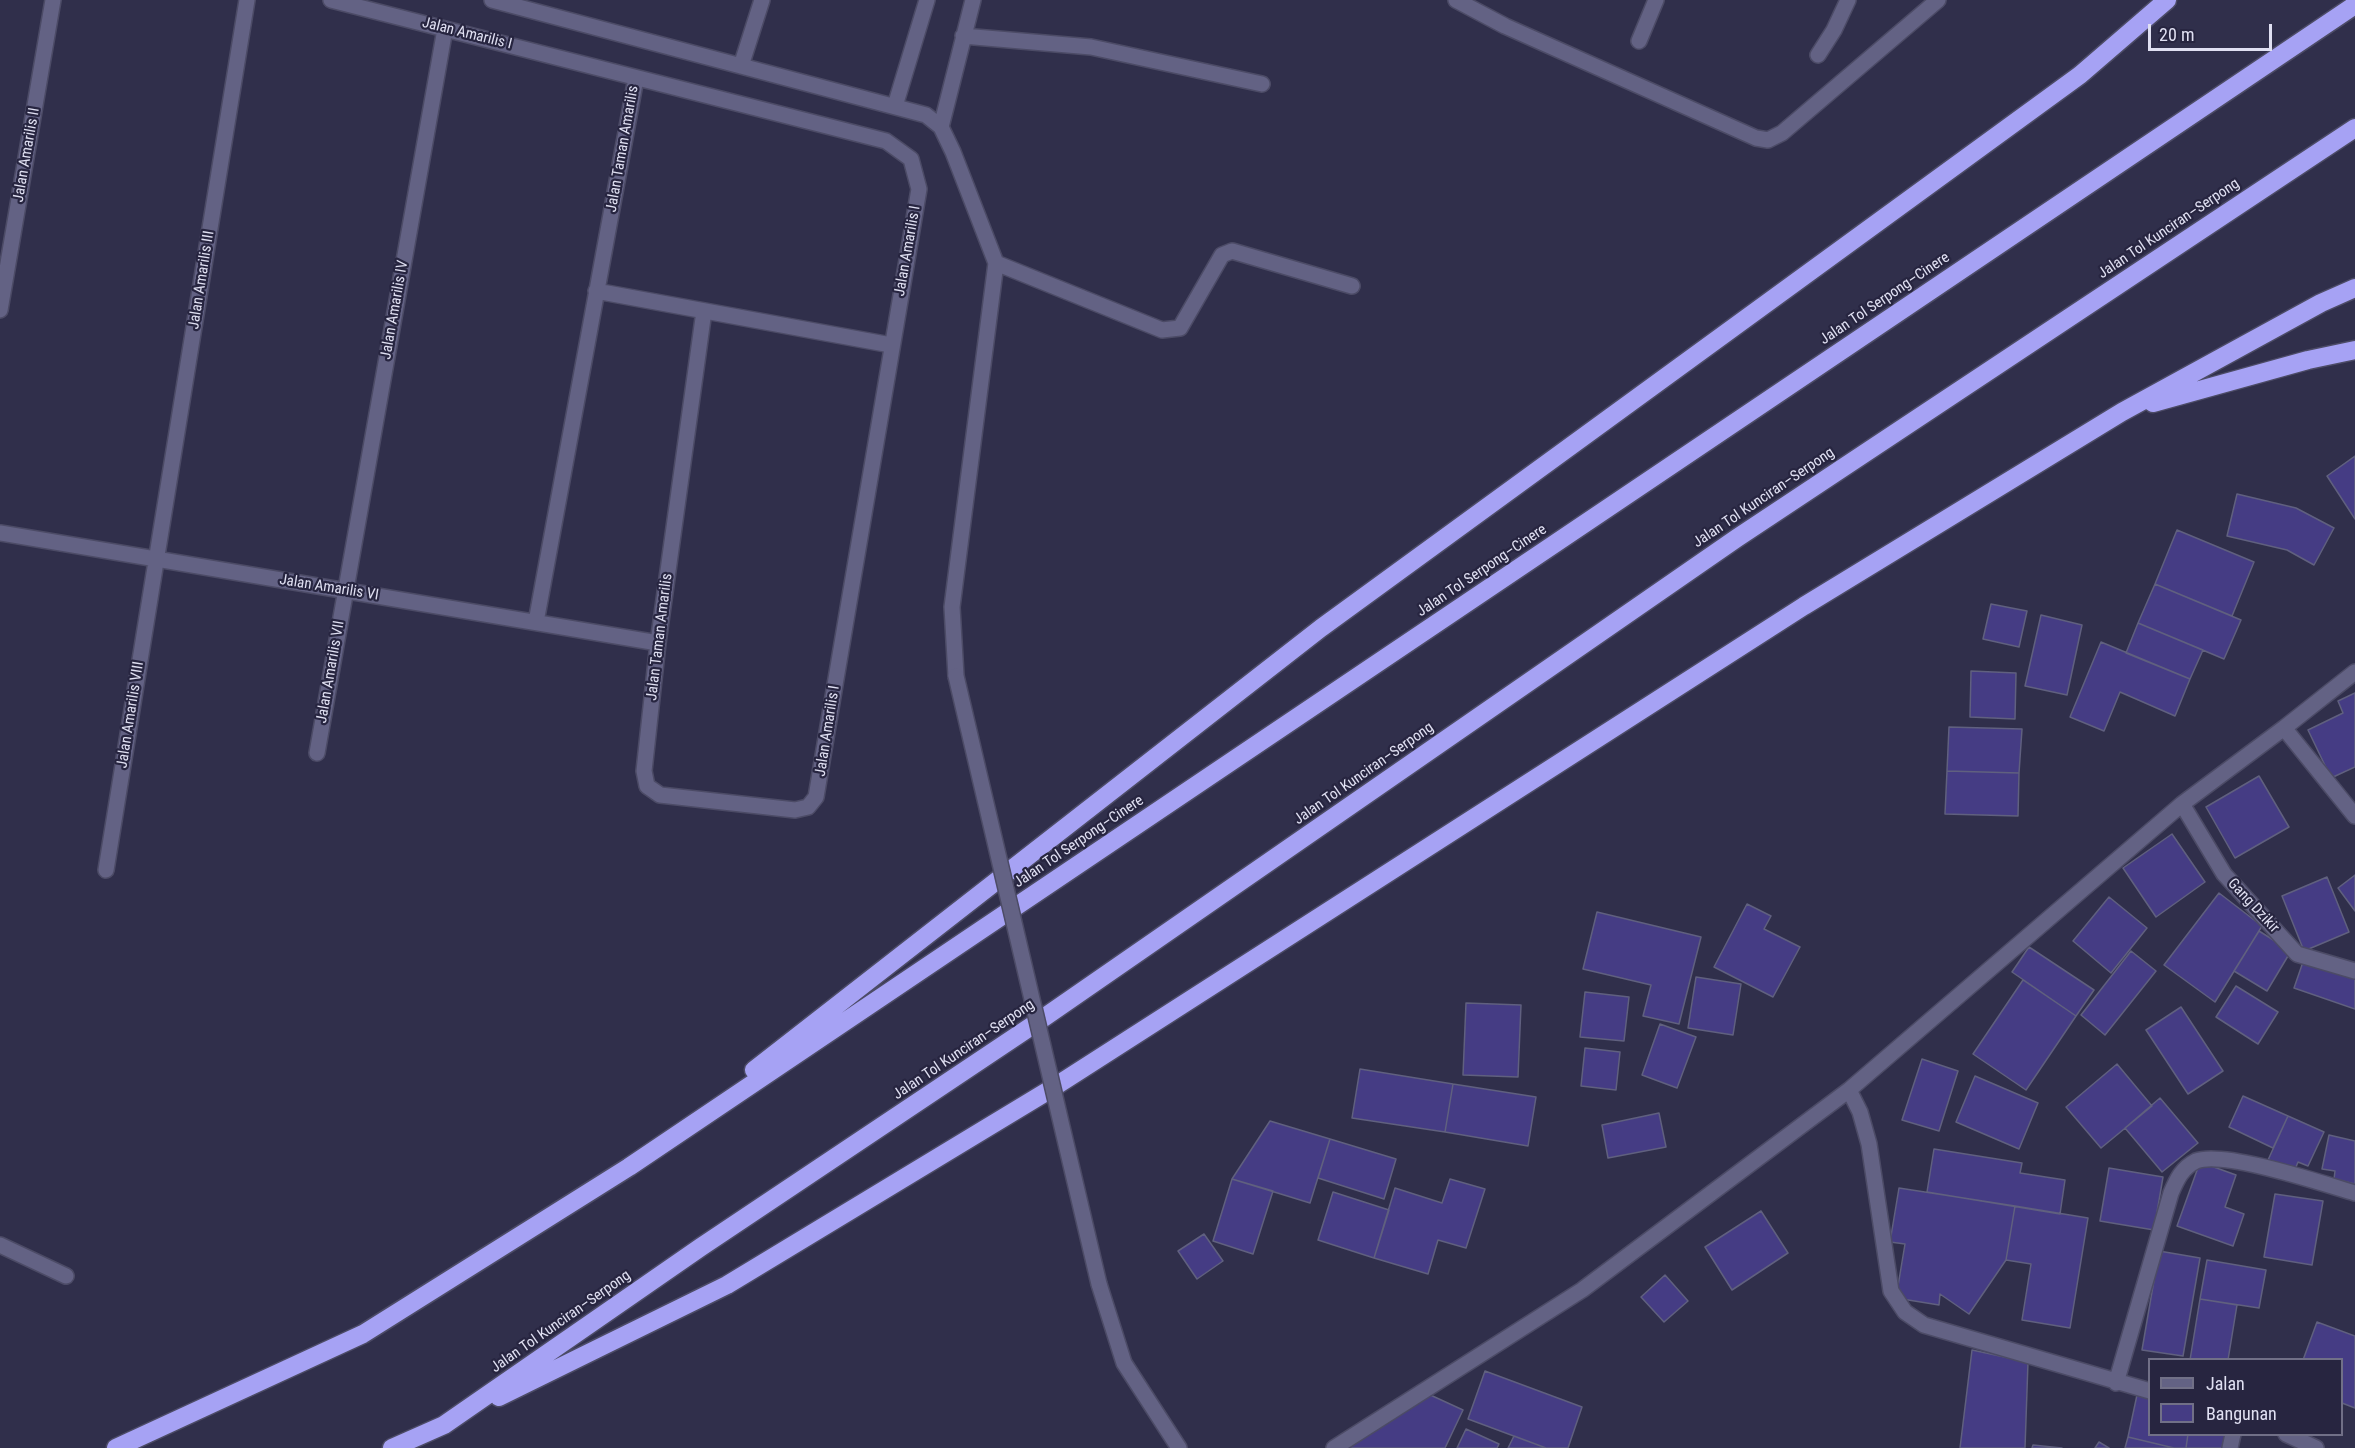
<!DOCTYPE html>
<meta charset="utf-8">
<style>
body{margin:0}
#map{position:relative;width:2355px;height:1448px;overflow:hidden;background:#302f4b;font-family:"Roboto Condensed",sans-serif}
canvas{display:block}
.legend{position:absolute;left:2148px;top:1358px;width:195px;height:78px;box-sizing:border-box;background:#272540;border:2px solid #717087;margin:0;padding:8px 10px;list-style:none;font-size:18px;color:#e0e0f2}
.legend li{display:flex;align-items:center;gap:12px;height:30px}
.legend b{width:30px;border:2px solid #717087}
.scale{position:absolute;left:2148px;top:24px;width:124px;height:27px;box-sizing:border-box;border:3px solid #e0e0f2;border-top:0;padding-left:8px;font-size:18px;line-height:21px;white-space:nowrap;color:#e0e0f2;-webkit-text-stroke:4px #272540;paint-order:stroke}
</style>
<div id="map">
<canvas width="2355" height="1448"></canvas>
<ul class="legend">
<li><b style="height:8px;background:#636284"></b>Jalan</li>
<li><b style="height:16px;background:#453c84"></b>Bangunan</li>
</ul>
<div class="scale">20 m</div>
</div>
<script>
const context = document.querySelector('canvas').getContext('2d');
context.lineJoin = 'round';
function fill(path, color) { context.fillStyle = color; context.fill(path, 'evenodd'); }
function strokePath(path, color, width, dash) { context.strokeStyle = color; context.lineWidth = width; context.lineCap = dash ? 'butt' : 'round'; context.setLineDash(dash || []); context.stroke(path); }
function write(font, color, halo, rows, align = 'center') {
  context.font = font + ' "Roboto Condensed",sans-serif'; context.lineWidth = 4.5; context.setLineDash([]); context.textBaseline = 'middle'; context.strokeStyle = halo; context.fillStyle = color; for (const [text, x, y, turn = 0] of rows) {
    context.save(); context.translate(x, y); context.rotate((+turn || 0) * Math.PI / 180); context.textAlign = isNaN(turn) ? turn : align; if (halo) context.strokeText(text, 0, 0); context.fillText(text, 0, 0); context.restore();
  }
}
const building = new Path2D(`
 M2355,456v63l-28,-43z
 M2237,494l59,14 38,20 -20,37 -27,-15 -60,-14z
 M2177,530l77,32 -22,54 -77,-32z
 M2155,584l86,36 -17,39 -86,-36z
 M1991,604l36,7 -8,36 -36,-8z
 M2041,615l41,10 -15,70 -42,-9z
 M2138,623l65,27 -13,29 -64,-26z
 M2101,642l89,37 -15,37 -55,-24 -16,39 -34,-14z
 M1971,671l45,2 -1,46 -45,-2z
 M2355,693v74l-24,11 -23,-48 35,-17 -5,-12z
 M1949,727l73,2 -3,44 -72,-2z
 M1947,771l72,2 -1,43 -73,-2z
 M2259,776l30,51 -54,31 -29,-51z
 M2172,834l33,48 -49,35 -33,-49z
 M2355,875v36l-17,-23z
 M2327,877l22,55 -45,19 -22,-55z
 M2219,893l43,33 -47,76 -51,-37z
 M2109,897l38,31 -36,45 -38,-32z
 M1747,904l24,12 -7,13 36,18 -27,50 -59,-30z
 M1597,912l104,25 -22,87 -36,-8 8,-31 -68,-16z
 M2259,931l32,20 -24,40 -33,-20z
 M2029,947l65,43 -18,26 -64,-44z
 M2131,951l25,20 -51,64 -24,-20z
 M2304,959l51,17v33l-61,-21z
 M1696,977l45,7 -8,51 -45,-7z
 M2023,980l53,36 -50,74 -53,-36z
 M2236,986l42,26 -20,32 -42,-27z
 M1585,992l44,5 -5,44 -44,-4z
 M1466,1003l55,2 -3,72 -55,-2z
 M2181,1007l42,64 -35,23 -42,-64z
 M1660,1024l36,13 -19,51 -35,-13z
 M1585,1048l35,4 -4,38 -35,-4z
 M1922,1059l36,12 -19,60 -37,-11z
 M2117,1064l35,42 -51,42 -35,-41z
 M1360,1069l93,15 -8,48 -93,-14z
 M1975,1076l63,27 -19,46 -63,-27z
 M1453,1084l83,13 -8,49 -83,-14z
 M2243,1096l45,20 -15,32 -44,-21z
 M2160,1098l38,45 -36,29 -37,-44z
 M1659,1113l7,34 -58,11 -6,-33z
 M2288,1116l36,16 -16,34 -10,-4 -4,10 -26,-12z
 M1270,1121l60,18 -20,64 -78,-24z
 M2329,1135l26,6v43l-21,-5 1,-8 -13,-2z
 M1330,1139l66,20 -12,40 -66,-21z
 M1934,1149l88,14 -2,10 45,7 -5,34 -133,-22z
 M2200,1162l36,13 -11,32 19,7 -11,32 -56,-20z
 M2109,1168l54,9 -9,53 -54,-9z
 M1232,1179l41,12 -20,63 -40,-13z
 M1450,1179l35,10 -19,59 -28,-8 -10,34 -54,-16 21,-70 47,15z
 M1899,1188l116,18 -9,54 -37,54 -29,-20 -1,11 -43,-7 9,-54 -15,-2z
 M1333,1192l56,18 -15,48 -56,-18z
 M2275,1194l48,7 -11,64 -48,-8z
 M2015,1206l73,12 -18,110 -48,-8 9,-56 -25,-4z
 M1761,1211l27,42 -56,37 -27,-43z
 M1204,1234l19,27 -26,18 -19,-28z
 M2159,1251l41,7 -17,98 -41,-6z
 M2207,1260l59,10 -7,38 -59,-9z
 M1665,1275l23,26 -24,21 -23,-25z
 M2200,1299l37,6 -9,55h-38z
 M2317,1322l38,14v72l-13,-5v-43h-39z
 M1972,1350l56,12 -3,86h-65z
 M1485,1371l97,36 -14,41h-22l-78,-29z
 M1426,1393l37,17 -18,38h-100z
 M2137,1395l13,3v36h38l-2,14h-12l-46,-11z
 M1466,1429l33,15 -2,4h-40z
 M2188,1434h39l-3,14h-38z
 M1514,1436l32,12h-38z
 M2128,1437l46,11h-49z
 M2099,1442l10,6h-14z
 M2033,1445l29,3h-30z`);
fill(building, '#453c84');
strokePath(building, '#60607f', 1.5);
const minor = new Path2D(`
 M331,0l555,141 25,18 8,30 -103,608 -8,10 -13,3 -135,-15 -13,-9 -3,-15 14,-128 46,-332
 M492,0l434,115 15,12 12,25 43,111 -44,344 4,69
 M1456,0l49,26 251,112 12,2 14,-7 156,-133
 M963,36l128,11 171,37
 M1639,41l17,-41
 M1818,55l16,-25 14,-30
 M741,66l21,-66
 M895,106l32,-106
 M941,127l32,-127
 M996,263l166,67 18,-2 42,-73 10,-4 120,35
 M596,291l295,54
 M0,310l53,-310
 M0,533l658,110
 M536,622l100,-544
 M2284,728l71,88
 M317,753l128,-724
 M2182,804l42,70 73,80 58,17
 M106,870l141,-870
 M1849,1090l11,22 9,32 22,147 14,21 19,13 226,66
 M0,1245l66,31
 M1099,1284l25,79 55,85
 M2116,1383l55,-190c6,-14 11,-25 25,-32 28,-11 128,23 159,32
 M2286,1434l30,14
 M1334,1448l248,-158 267,-200 333,-286 102,-76 71,-56
 M2230,1448l3,-14`);
const motorway = new Path2D(`
 M2153,403l155,-43 47,-10
 M754,1070l567,-442 759,-553 87,-75
 M499,1397l228,-112 324,-196 753,-483 318,-194 199,-109 34,-15
 M116,1448l247,-114 266,-167 1726,-1162
 M392,1448l52,-23 257,-178 338,-226 698,-483 618,-410`);
strokePath(minor, '#4c4b66', 18);
strokePath(motorway, '#4c4b66', 21);
strokePath(minor, '#636284', 15);
strokePath(motorway, '#a6a2f4', 18);
const minorBridge = new Path2D(`
 M956,676l143,608`);
strokePath(minorBridge, '#4c4b66', 18, []);
strokePath(minorBridge, '#636284', 15);
write('15px', '#e0e0f2', '#272540', [
 ["Jalan Amarilis I",467,34,14],
 ["Jalan Taman Amarilis",623,149,-80],
 ["Jalan Amarilis II",27,155,-80],
 ["Jalan Tol Kunciran–Serpong",2169,229,-34],
 ["Jalan Amarilis I",908,251,-80],
 ["Jalan Amarilis III",202,280,-81],
 ["Jalan Tol Serpong–Cinere",1885,299,-34],
 ["Jalan Amarilis IV",395,310,-80],
 ["Jalan Tol Kunciran–Serpong",1764,498,-34],
 ["Jalan Tol Serpong–Cinere",1482,571,-34],
 ["Jalan Amarilis VI",329,588,9],
 ["Jalan Taman Amarilis",660,637,-83],
 ["Jalan Amarilis VII",331,672,-80],
 ["Jalan Amarilis VIII",131,715,-81],
 ["Jalan Amarilis I",828,731,-81],
 ["Jalan Tol Kunciran–Serpong",1364,774,-35],
 ["Jalan Tol Serpong–Cinere",1079,842,-34],
 ["Gang Dzikir",2253,906,47],
 ["Jalan Tol Kunciran–Serpong",964,1050,-34],
 ["Jalan Tol Kunciran–Serpong",561,1322,-35]
]);
</script>
